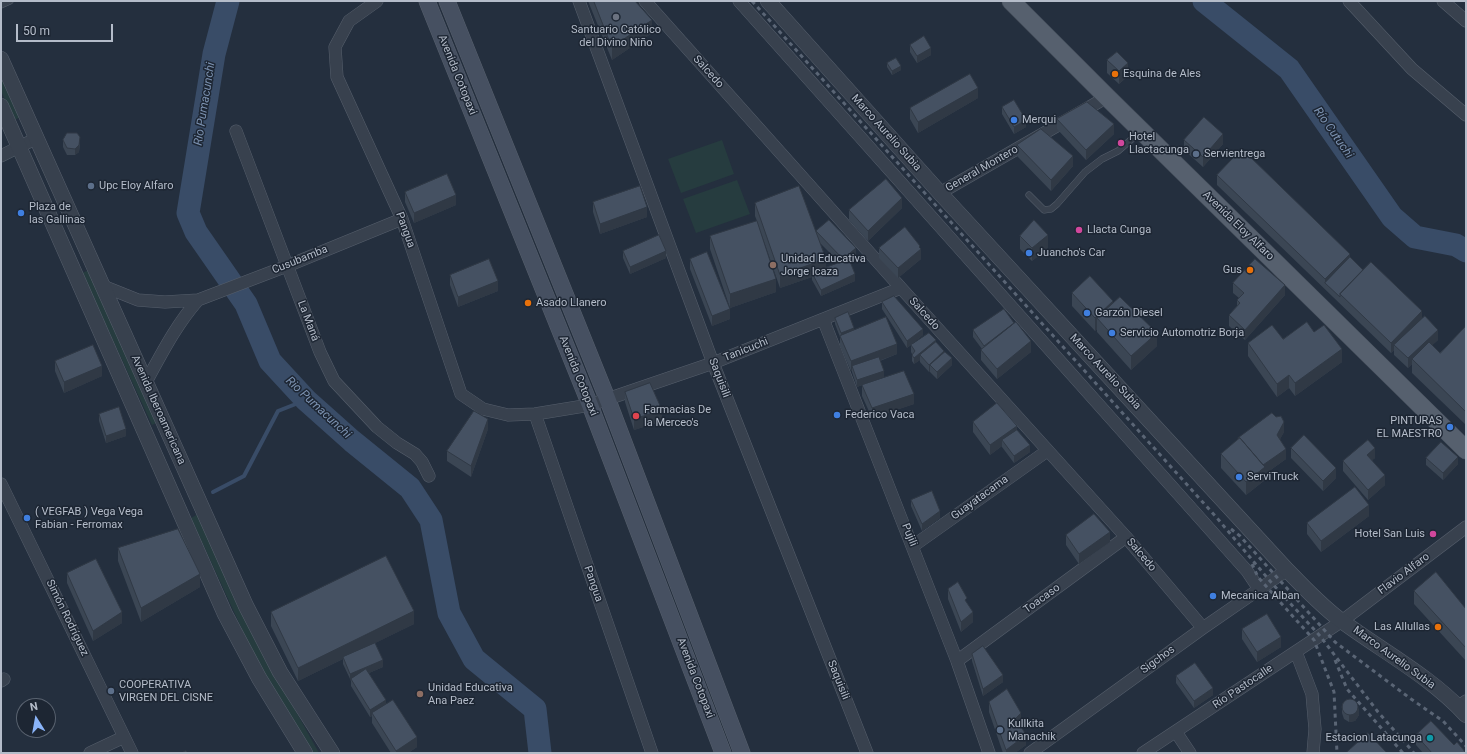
<!DOCTYPE html>
<meta charset="utf-8">
<style>
body{margin:0}
#map{position:relative;width:1467px;height:754px;overflow:hidden;background:#242f3e;font-family:Roboto,sans-serif}
canvas{display:block}
.frame{position:absolute;inset:0;border:2px solid #b4bcc9;pointer-events:none}
.north{position:absolute;left:16px;top:698px;width:40px;height:40px;box-sizing:border-box;background:#1d2633;border:1px solid #59626f;border-radius:50%;rotate:349deg;font-size:11px;font-weight:700;line-height:16px;text-align:center;color:#b4bcc9}
.north::after{content:'';display:block;margin:auto;width:14px;height:18px;background:#8ab4f8;clip-path:polygon(50% 0,100% 100%,50% 72%,0 100%)}
.scale{position:absolute;left:16px;top:24px;width:97px;height:18px;box-sizing:border-box;border:2px solid #b4bcc9;border-top:0;padding-left:5px;font-size:12px;line-height:14px;white-space:nowrap;color:#b4bcc9;-webkit-text-stroke:3px #1d2633;paint-order:stroke}
</style>
<div id="map">
<canvas width="1467" height="754"></canvas>
<div class="frame"></div>
<div class="north">N</div>
<div class="scale">50 m</div>
</div>
<script>
const context = document.querySelector('canvas').getContext('2d');
context.lineJoin = 'round';
function fill(path, color) { context.fillStyle = color; context.fill(path, 'evenodd'); }
function strokePath(path, color, width, dash) { context.strokeStyle = color; context.lineWidth = width; context.lineCap = dash ? 'butt' : 'round'; context.setLineDash(dash || []); context.stroke(path); }
function write(font, color, halo, rows, align = 'center') {
  context.font = font + ' Roboto,sans-serif'; context.lineWidth = 3; context.setLineDash([]); context.textBaseline = 'middle'; context.strokeStyle = halo; context.fillStyle = color; for (const [text, x, y, turn = 0] of rows) {
    context.save(); context.translate(x, y); context.rotate((+turn || 0) * Math.PI / 180); context.textAlign = isNaN(turn) ? turn : align; if (halo) context.strokeText(text, 0, 0); context.fillText(text, 0, 0); context.restore();
  }
}
fill(new Path2D(`
 M1,72l20,45 -7,3 -13,-29z
 M722,140l12,34 -53,19 -13,-34z
 M737,180l13,34 -54,19 -13,-34z
 M89,270l69,152 -6,3 -70,-152z
 M198,514l61,131 60,108h-8l-60,-104 -60,-131z`), '#263c3f');
strokePath(new Path2D(`
 M213,492l31,-16 34,-65 28,-11`), '#394c67', 4);
strokePath(new Path2D(`
 M228,1l-14,53 -26,159 8,19 50,72 24,57 36,39 46,41 58,47 21,32 18,93 25,46 61,50 5,44
 M1204,1l85,68 103,148 23,20 41,8 10,6`), '#394c67', 23);
const service = new Path2D(`
 M1,5l9,-4
 M1029,195l15,15 7,-1 6,-5 28,-32 17,-13 16,-8 22,-19`);
const minor = new Path2D(`
 M377,1l-28,20 -14,26 2,30 65,142 59,175 22,15 25,6 27,-1 55,-9 123,-42 188,-75
 M579,1l134,362 154,390
 M645,1l256,287 225,249 77,91
 M739,1l508,570 12,18
 M1349,1l63,68 54,46
 M1443,1l23,20
 M236,131l84,221 14,29 43,46 20,16 18,11 7,8 7,14
 M1,156l36,-18
 M940,193l167,-96
 M103,286l35,14 27,2 33,-2c-22,25 -36,53 -52,82
 M198,300l89,-34 115,-47
 M823,319l134,342 32,92
 M535,414l117,339
 M1,484l131,269
 M913,546l134,-95
 M1296,652l16,42 3,35 -2,24
 M957,661l169,-124
 M1,681l3,-2
 M1458,707l8,-6
 M1176,732l14,21
 M90,753l34,-16
 M1030,753l173,-125 84,-58
 M1143,753l199,-132 124,-94`);
const tertiary = new Path2D(`
 M768,1l172,192 347,377c18,18 35,37 56,52 41,30 88,55 123,93
 M1,59l245,547 34,66 52,81
 M1,106l224,508 34,64 46,75`);
const secondary = new Path2D(`
 M427,1l163,404 133,348
 M447,1l160,397 135,355`);
const primary = new Path2D(`
 M1011,1l96,96 359,353`);
strokePath(service, '#565f6c', 7);
strokePath(minor, '#565f6c', 13);
strokePath(tertiary, '#565f6c', 16);
strokePath(secondary, '#565f6c', 17);
strokePath(primary, '#414a57', 19);
strokePath(service, '#38414e', 6);
strokePath(minor, '#38414e', 12);
strokePath(tertiary, '#38414e', 15);
strokePath(secondary, '#465061', 16);
strokePath(primary, '#56606e', 18);
strokePath(new Path2D(`
 M752,1l465,517 53,63 50,55 58,76 36,41
 M1231,529l9,7 95,106 76,57 32,22 23,25
 M1252,564l6,13 7,8 49,55 20,52 3,61
 M1335,660l12,29 56,64`), '#5a6575', 3, [4, 4]);
fill(new Path2D(`
 M588,1h47l17,32 -40,27z
 M910,45l21,10 -14,8 -7,-11z
 M1107,60l21,16 -9,8 -12,-11z
 M887,63l14,7 -9,5 -5,-8z
 M978,98l-60,35 -8,-14v-11z
 M1002,107l24,20 -12,7 -12,-20z
 M1057,119l57,15 -28,26 -29,-31z
 M63,140l17,4 -1,8 -4,3h-8l-4,-8z
 M1184,140l39,4 -20,23 -19,-17z
 M1017,145l56,21 -22,25 -34,-35z
 M1217,175l133,82 13,13 59,48 16,22 -6,5 8,8 26,-26v98l-54,-52v-9l-4,4 -14,-13v-5l-3,3 -174,-168z
 M405,192l51,13 -42,18 -9,-21z
 M593,202l54,15 -47,17 -7,-22z
 M755,203l61,28 40,24 -7,6 6,20 -34,15 -9,-16v-3l-32,11 -19,-55 15,59 -46,16 -20,-59v-13l47,-15 -2,-5zM820,243l20,20 -14,5z
 M902,208l-34,33 -19,-21v-10z
 M1020,236l28,12 -16,13 -12,-12z
 M879,248h41l1,11 -23,19 -19,-20z
 M623,251l43,7 -36,16 -7,-16z
 M690,259l40,60 -18,7 -22,-57z
 M450,275l48,16 -40,16 -8,-22z
 M1233,283l52,12 -40,45 -16,-14v-11l8,-9v-6l2,-2 -6,-5z
 M1072,293l41,11 44,42 -26,24 -34,-38v-3l-2,2 -23,-25z
 M882,302l41,33 -11,9 24,-2 8,11 8,12 -15,14 -7,-7v-1l-1,1 -9,-10v-2l-6,4 -2,-3v-7l-1,-2v-7l-4,3 -25,-39z
 M835,318l19,13 43,23 -17,7 4,16 -27,10 -5,-15v-1h-1l-11,-25v-9l-5,-13z
 M973,330l58,22 -34,27 -16,-19v-10l1,-1 -9,-12z
 M1314,332l28,30 -47,34 -6,-8 -12,9 -29,-41v-13l35,-4z
 M55,361l47,15 -38,17 -9,-22z
 M862,385l52,19 -42,14 -10,-22z
 M625,392l37,29 -28,9 -9,-28z
 M99,414l27,22 -20,7 -7,-22z
 M973,422l44,8 13,22 -16,11 -12,-16v-1l-12,9 -17,-23z
 M488,429l-17,48 -24,-16v-10z
 M1284,432l-4,7 6,20 -21,15v6l-19,15 -25,-27v-14l17,-15v-1z
 M1291,448l45,30 -13,13 -32,-33z
 M1375,458l-3,2 13,25 -17,15 -25,-29v-10z
 M1426,458l32,6 -15,16 -17,-15z
 M911,500l29,18 -18,13 -11,-25z
 M1369,516l-48,36 -14,-18v-11z
 M1066,535l44,7 -31,22 -13,-19z
 M118,548l82,39 -59,35 -23,-61z
 M67,573l55,50 -29,18 -26,-58z
 M948,589l19,14 6,19 -12,10 -13,-33z
 M1414,591l52,18v52l-52,-57z
 M271,612l143,12 -39,19 8,24 -14,6 17,32 31,42 -9,6h-17l-19,-30v-7l-2,1 -19,-31v-5l-8,-17v-5l-45,22 -27,-55z
 M1242,629l39,18 -24,15 -15,-23z
 M972,654l31,28 -20,14 -11,-35z
 M1176,676l37,19 -19,13 -18,-25z
 M989,702l32,21 -1,2 6,20 -11,8h-12l-14,-41z
 M1342,706l17,9 -4,6 -6,1 -5,-3 -2,-6z
 M1416,735l50,18h-43l-7,-8z`), '#3b4654');
fill(new Path2D(`
 M652,20v13l-40,27v-13z
 M931,48v7l-14,8v-7z
 M1128,63v13l-9,8v-13z
 M901,66v4l-9,5v-4z
 M978,88v10l-60,35v-11z
 M1026,120v7l-12,7v-7z
 M1114,124v10l-28,26v-10z
 M1223,134v10l-20,23v-10z
 M80,137l-1,15 -4,3v-6z
 M1073,156v10l-22,25v-11z
 M456,195v10l-42,18v-10z
 M902,198v10l-34,33v-10z
 M647,207v10l-47,17v-10z
 M1048,235v13l-16,13v-13z
 M920,246v4l1,-1v10l-23,19v-10z
 M856,248v7l-13,11v-7z
 M666,251v7l-36,16v-7z
 M1350,254v10l-25,19v6v-10z
 M826,259v13l-14,1v4l-32,11v-13z
 M855,274v7l-34,15v-6z
 M776,279v13l-46,16v-14z
 M498,281v10l-40,16v-10z
 M1285,285v10l-40,45v-10z
 M1113,301v13l-16,4v11l-2,2v-13z
 M730,309v10l-18,7v-10z
 M1422,311v10l-28,24v5l-3,3v-10z
 M854,328v7l-13,5v-7z
 M923,329v6l-16,13v-7z
 M1438,330v10l-23,22 -3,-3v5l-4,4v-10z
 M1157,333v13l-26,24v-14z
 M936,340v7l-16,8v5l-6,4v-6z
 M1031,341v11l-34,27v-10z
 M897,344v10l-43,16 -2,-4v5h-1v-10z
 M1342,349v13l-47,34v-13z
 M944,351v7l-14,7v6l-1,1v-7z
 M952,358v7l-15,14v-7z
 M102,366v10l-38,17v-11z
 M884,371v6l-27,10v-7z
 M1289,375v13l-12,9v-13z
 M914,394v10l-42,14v-10z
 M662,410v11l-28,9v-11z
 M488,419v10l-17,48v-11z
 M1284,422v10l-7,13v-10z
 M1017,426v10l-15,4v6l-12,9v-10z
 M126,429v7l-20,7v-7z
 M1030,445v7l-16,11v-7z
 M1375,448v10l-8,7v-10z
 M1286,449v10l-21,15v6l-19,15v-13l16,-16z
 M1458,457v7l-15,16v-7z
 M1336,468v10l-13,13v-10z
 M1385,475v10l-17,15v-10z
 M1369,505v11l-48,36v-11z
 M940,511v7l-18,13v-7z
 M1110,532v10l-31,22v-10z
 M200,574v13l-59,35v-14z
 M414,611v13l-71,35v-2v2l-45,22v-13z
 M122,612v11l-29,18v-10z
 M973,612v10l-12,10v-10z
 M1281,637v10l-24,15v-10z
 M383,660v7l-31,13 -1,-1 -1,2v-7z
 M1003,675v7l-20,14v-7z
 M1213,688v7l-19,13v-7z
 M386,700v7l-14,6v3l-2,1v-7z
 M1359,708v7l-4,6 -6,1v-7z
 M1021,713v10l-5,5v-10z
 M1026,735v10l-11,8h-9v-3z
 M417,737v10l-9,6h-12v-2z`), '#303945');
const building = new Path2D(`
 M594,1h41l17,19 -40,27z
 M924,36l7,12 -14,8 -7,-11z
 M1117,52l11,11 -9,8 -12,-11z
 M896,58l5,8 -9,5 -5,-8z
 M970,74l8,14 -60,34 -8,-14z
 M1014,100l12,20 -12,7 -12,-20z
 M1087,102l27,22 -28,26 -29,-31z
 M1204,117l19,17 -20,23 -19,-17z
 M1041,129l32,27 -22,24 -34,-35z
 M67,133h10l3,4 -1,8 -4,4 -8,-1 -4,-8z
 M1242,149l108,105 -25,25 -108,-104z
 M447,174l9,21 -42,18 -9,-21z
 M886,179l16,19 -34,33 -19,-21z
 M640,186l7,21 -47,17 -7,-22z
 M799,186l27,73 -46,16 -25,-72z
 M829,220l27,28 -13,11 -27,-28z
 M1034,220l14,15 -16,13 -12,-12z
 M757,221l19,58 -46,15 -20,-58z
 M905,227l15,19 -1,1 2,2 -23,19 -19,-20z
 M659,235l7,16 -36,16 -7,-16z
 M707,252l23,57 -18,7 -22,-57z
 M1350,257l13,13 -23,24v3l-15,-14z
 M489,259l9,22 -40,16 -8,-22z
 M849,259l6,15 -34,16 -9,-17z
 M1255,259l30,26 -40,45 -16,-15 11,-12 -3,-3 7,-7 -11,-10z
 M1371,262l51,49 -31,32 -51,-49z
 M1090,276l23,25 -18,17 -23,-25z
 M894,296l29,33 -16,12 -25,-39z
 M1120,297l37,36 -26,23 -34,-38z
 M1004,309l10,14 -30,23 -11,-16z
 M848,312l6,16 -13,5 -6,-15z
 M1425,316l13,14 -30,28 -14,-13z
 M886,317l11,27 -46,17 -11,-25z
 M1016,322l15,19 -34,28 -16,-19z
 M1307,322l7,10 10,-7 18,24 -47,34 -6,-8 -12,9 -29,-41 24,-18 11,14z
 M1466,326v86l-54,-53 17,-17 11,11z
 M929,333l7,7 -22,18 -2,-3 3,-4 -4,-6z
 M936,342l8,9 -15,14 -9,-10z
 M93,345l9,21 -38,16 -9,-21z
 M945,352l7,6 -15,14 -7,-7z
 M879,357l5,14 -27,9 -5,-14z
 M904,371l10,23 -42,14 -10,-23z
 M650,383l12,27 -28,9 -9,-27z
 M997,403l20,23 -27,19 -17,-23z
 M119,407l7,22 -20,7 -7,-22z
 M474,411l14,8 -17,47 -24,-15z
 M1272,413l4,4 5,-1 3,6 -7,13 9,14 -23,16 -23,-27h-2z
 M1017,430l13,15 -16,11 -12,-16z
 M1304,435l32,33 -13,13 -32,-33z
 M1240,438l25,29 -19,15 -25,-28z
 M1368,440l7,8 -8,7 18,20 -17,15 -25,-29z
 M1441,442l17,15 -15,16 -17,-15z
 M1355,487l14,18 -48,36 -14,-18z
 M932,491l8,20 -18,13 -11,-24z
 M1094,514l16,18 -31,22 -13,-19z
 M178,529l22,45 -59,34 -23,-60z
 M386,556l28,55 -116,57 -27,-56z
 M96,559l26,53 -29,19 -26,-58z
 M1436,572l30,37v39l-52,-57z
 M958,582l9,16 -2,2 8,12 -12,10 -13,-33z
 M1267,614l14,23 -24,15 -15,-23z
 M375,643l8,17 -33,14 -7,-17z
 M983,646l20,29 -20,14 -11,-35z
 M1195,663l18,25 -19,13 -18,-25z
 M366,669l20,31 -16,10 -19,-31z
 M1007,689l14,24 -5,5 10,17 -20,15 -17,-48z
 M1342 707a8 8 0 1 1 16 0a8 8 0 1 1-16 0Z
 M393,700l24,37 -21,14 -24,-38z
 M1431,721l23,24 3,-3 9,11h-34l-16,-18z
 M1368,733l19,20h-41z
 M186,751l1,2h-5z`);
fill(building, '#455162');
strokePath(building, '#303945', 1);
for (const [x, y, r, color] of [
 [616,17,4,"#6b7280"],
 [1115,74,4,"#e8710a"],
 [1014,120,4,"#3f7fe0"],
 [1121,143,4,"#d1479c"],
 [1196,154,4,"#5c6f8a"],
 [91,186,4,"#5c6f8a"],
 [21,213,4,"#3f7fe0"],
 [1079,230,4,"#d1479c"],
 [1029,253,4,"#3f7fe0"],
 [773,265,4,"#8d6e63"],
 [1250,270,4,"#e8710a"],
 [528,303,4,"#e8710a"],
 [1087,313,4,"#3f7fe0"],
 [1112,333,4,"#3f7fe0"],
 [837,415,4,"#3f7fe0"],
 [636,416,4,"#e0444e"],
 [1450,427,4,"#3f7fe0"],
 [1239,477,4,"#3f7fe0"],
 [27,518,4,"#3f7fe0"],
 [1433,534,4,"#d1479c"],
 [1213,596,4,"#3f7fe0"],
 [1438,627,4,"#e8710a"],
 [111,691,4,"#5c6f8a"],
 [420,694,4,"#8d6e63"],
 [1000,730,4,"#5c6f8a"],
 [1430,738,4,"#0f9aa8"]
]) { const dot = new Path2D(); dot.arc(x, y, r, 0, 2 * Math.PI); context.fillStyle = color; context.fill(dot); strokePath(dot, '#1d2633', 1.5); }
write('11px', '#b4bcc9', '#1d2633', [
 ["Santuario Católico",616,30,"center"],
 ["del Divino Niño",616,43,"center"],
 ["Esquina de Ales",1123,74],
 ["Merqui",1022,120],
 ["Hotel",1129,137],
 ["Llactacunga",1129,150],
 ["Servientrega",1204,154],
 ["Upc Eloy Alfaro",99,186],
 ["Plaza de",29,207],
 ["las Gallinas",29,220],
 ["Llacta Cunga",1087,230],
 ["Juancho's Car",1037,253],
 ["Unidad Educativa",781,259],
 ["Jorge Icaza",781,272],
 ["Gus",1242,270,"right"],
 ["Asado Llanero",536,303],
 ["Garzón Diesel",1095,313],
 ["Servicio Automotriz Borja",1120,333],
 ["Farmacias De",644,410],
 ["la Merceo's",644,423],
 ["Federico Vaca",845,415],
 ["PINTURAS",1442,421,"right"],
 ["EL MAESTRO",1442,434,"right"],
 ["ServiTruck",1247,477],
 ["( VEGFAB ) Vega Vega",35,512],
 ["Fabian - Ferromax",35,525],
 ["Hotel San Luis",1425,534,"right"],
 ["Mecanica Alban",1221,596],
 ["Las Allullas",1430,627,"right"],
 ["COOPERATIVA",119,685],
 ["VIRGEN DEL CISNE",119,698],
 ["Unidad Educativa",428,688],
 ["Ana Paez",428,701],
 ["Kullkita",1008,724],
 ["Manachik",1008,737],
 ["Estacion Latacunga",1422,738,"right"]
], 'left');
write('11px', '#b4bcc9', '#1d2633', [
 ["Salcedo",708,72,48],
 ["Avenida Cotopaxi",457,75,68],
 ["Marco Aurelio Subia",886,133,48],
 ["General Montero",982,169,-30],
 ["Avenida Eloy Alfaro",1238,226,44],
 ["Pangua",405,230,70],
 ["Cusubamba",300,260,-22],
 ["Salcedo",924,314,48],
 ["La Maná",308,321,69],
 ["Tanicuchi",746,350,-22],
 ["Marco Aurelio Subia",1105,372,47],
 ["Avenida Cotopaxi",578,376,68],
 ["Saquisili",719,378,69],
 ["Avenida Iberoamericana",158,410,66],
 ["Guayatacama",980,498,-36],
 ["Pujili",909,535,68],
 ["Salcedo",1141,555,50],
 ["Flavio Alfaro",1404,574,-37],
 ["Pangua",593,584,71],
 ["Toacaso",1042,599,-36],
 ["Simón Rodríguez",67,618,64],
 ["Marco Aurelio Subia",1394,658,36],
 ["Sigchos",1158,660,-36],
 ["Avenida Cotopaxi",695,678,69],
 ["Saquisili",838,680,68],
 ["Río Pastocalle",1243,687,-34]
]);
write('italic 12px', '#7c92b1', '#1d2633', [
 ["Rio Pumacunchi",205,104,-81],
 ["Río Cutuchi",1333,133,55],
 ["Rio Pumacunchi",318,408,43]
]);
</script>
